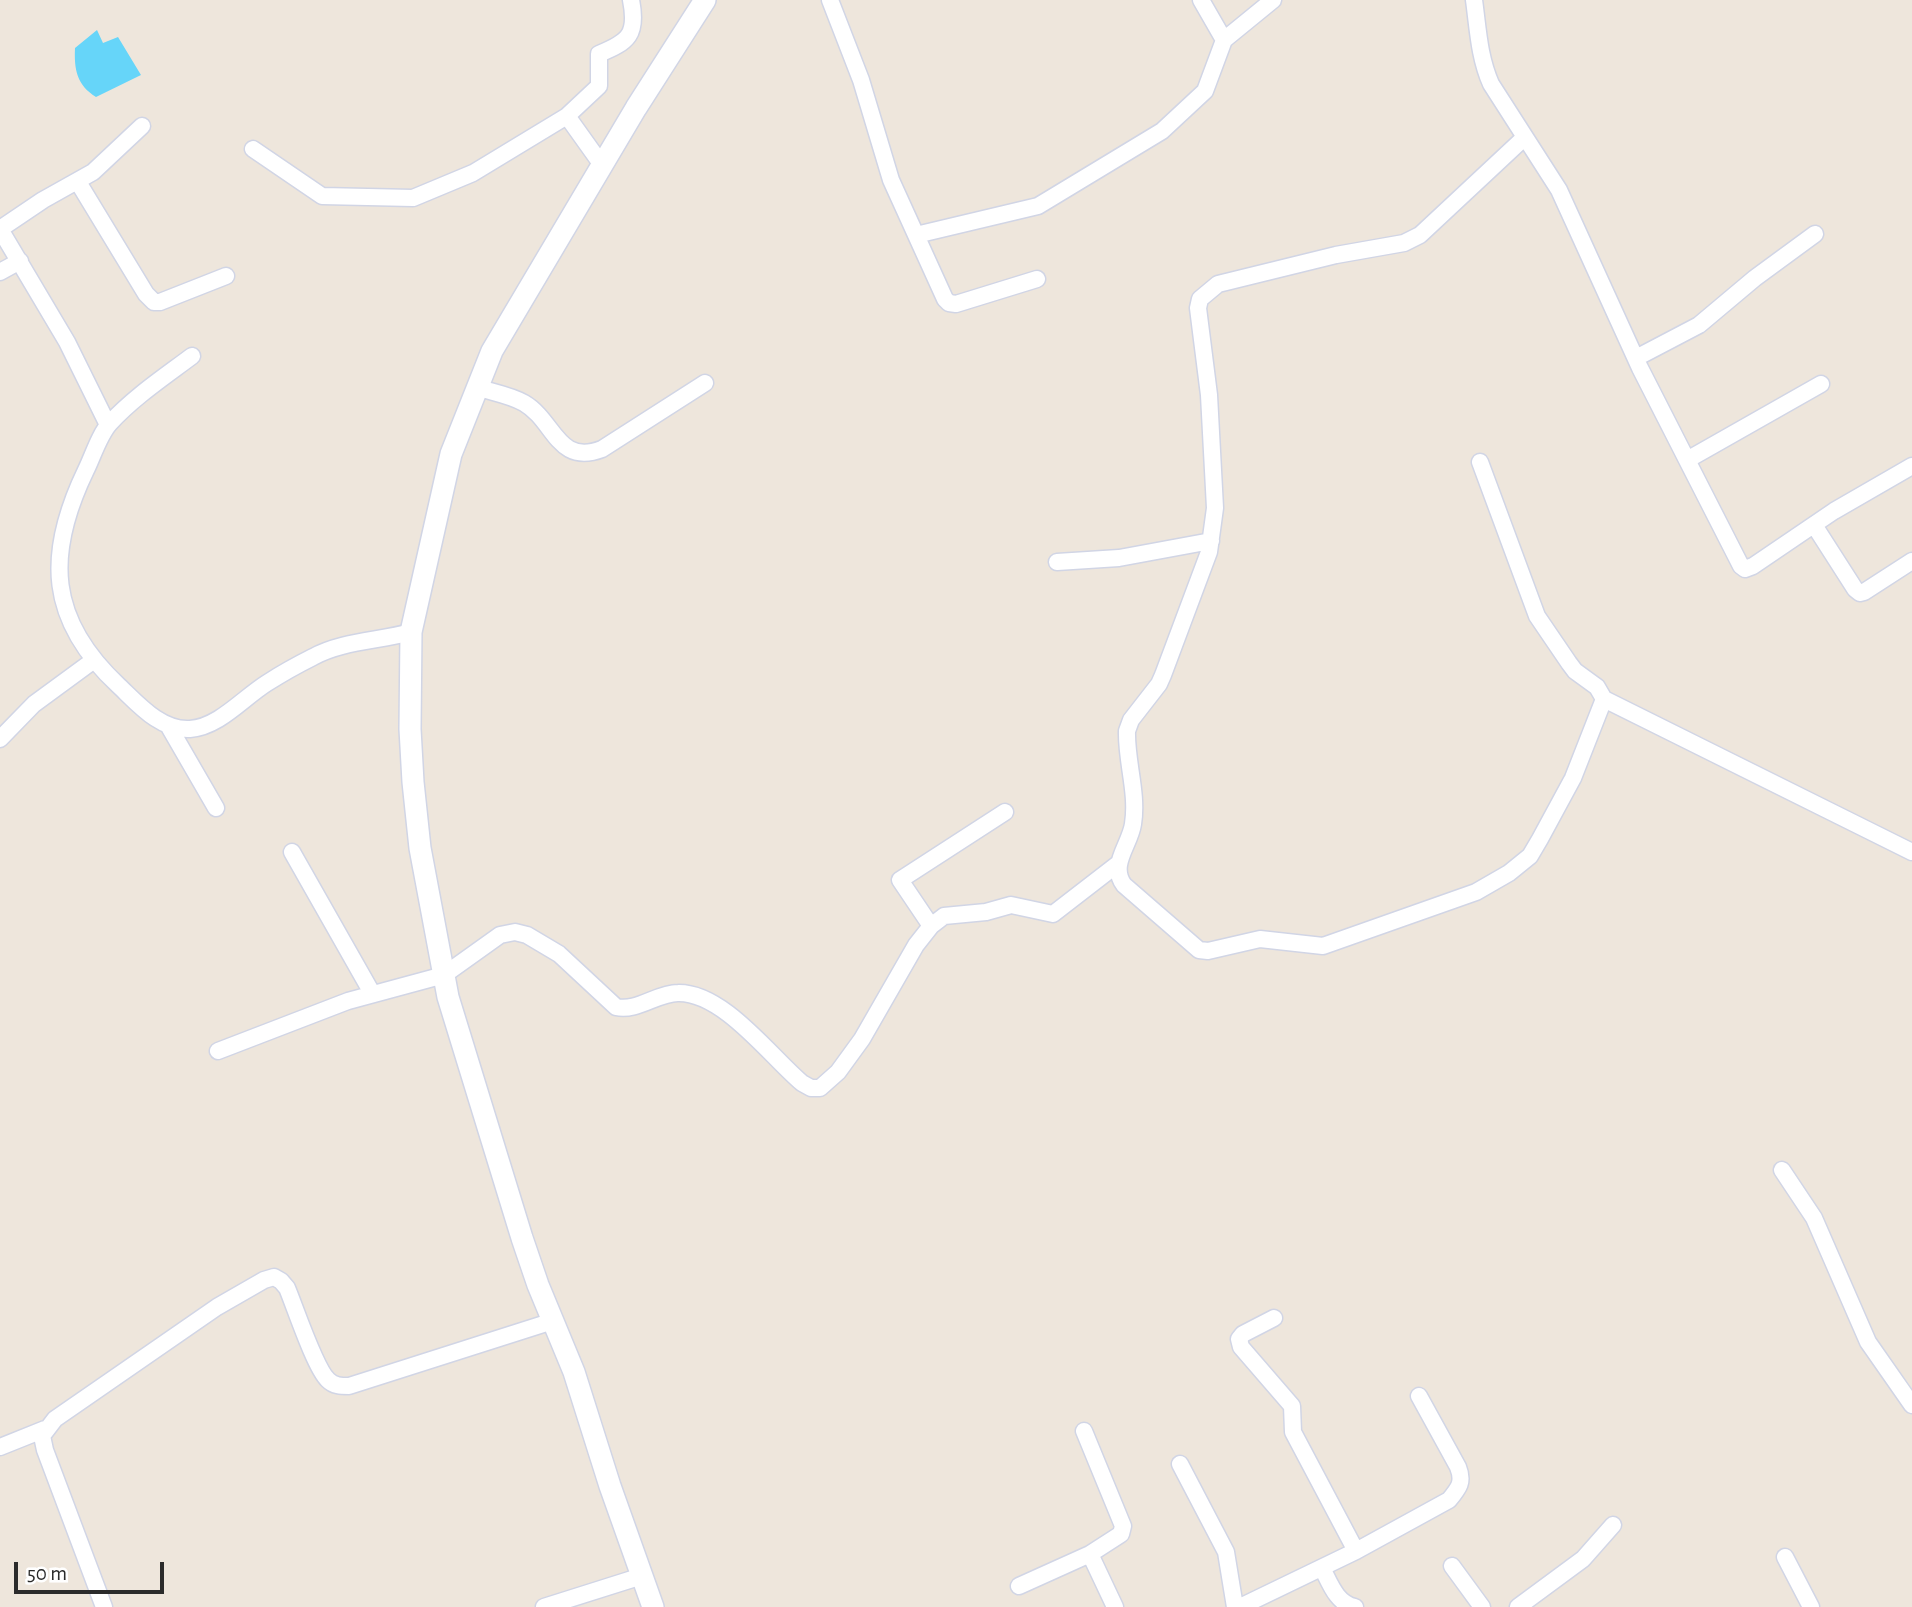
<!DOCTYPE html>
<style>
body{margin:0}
#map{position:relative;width:1912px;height:1607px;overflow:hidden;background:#eee6dc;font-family:"Alegreya Sans",sans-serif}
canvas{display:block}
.scale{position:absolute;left:14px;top:1562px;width:150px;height:32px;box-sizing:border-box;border:4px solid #2b2b2b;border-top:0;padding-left:9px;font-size:21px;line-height:24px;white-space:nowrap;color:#2b2b2b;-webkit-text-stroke:5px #fff;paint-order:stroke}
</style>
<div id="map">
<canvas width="1912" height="1607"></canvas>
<div class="scale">50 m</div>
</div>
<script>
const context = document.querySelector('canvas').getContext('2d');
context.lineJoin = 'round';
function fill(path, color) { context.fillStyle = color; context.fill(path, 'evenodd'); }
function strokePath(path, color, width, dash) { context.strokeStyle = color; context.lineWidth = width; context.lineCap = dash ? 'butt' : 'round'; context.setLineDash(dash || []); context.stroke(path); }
fill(new Path2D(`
 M97,30l6,13 15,-6 23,38 -45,22c-19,-12 -22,-27 -21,-49z`), '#66d5f9');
const minor = new Path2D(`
 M830,0l31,80 30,100 54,119 4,4 7,1 81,-25
 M1201,0l23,40
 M1474,0c4,29 5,57 17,84l68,106 81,178 101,198 4,3 8,-3 81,-55 78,-45
 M253,149l69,47 91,2 60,-25 94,-57
 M602,165l-35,-49 32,-30v-32c29,-12 39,-19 32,-54
 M78,182l68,112 8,8h6l66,-26
 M0,229l67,113 41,83
 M0,229l43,-29 50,-28 49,-46
 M916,235l122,-29 124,-75 43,-40 19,-51 49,-40
 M0,272l20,-11
 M192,356c-28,21 -58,41 -82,67 -11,12 -17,33 -24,47 -41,85 -38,150 33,216 19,18 42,45 71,43 29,-2 53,-31 77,-46 14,-9 30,-18 46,-26 29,-16 66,-16 98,-25
 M1636,358l63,-33 56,-47 60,-44
 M476,387c15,5 34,8 48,16 31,18 33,63 78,46l103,-66
 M1687,460l134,-76
 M1480,462l57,154 32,47 6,8 22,16 7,12 -31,79 -33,61 -10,17 -21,17 -33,19 -153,54 -63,-7 -52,12 -9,-1 -75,-65c-15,-20 6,-40 9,-61 5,-31 -7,-63 -6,-93l4,-11 28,-36 4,-9 46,-123 6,-44 -6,-113 -11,-87 2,-9 18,-15 118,-29 68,-12 16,-8 105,-98
 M1814,525l41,64 5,4 4,-1 48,-31
 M1057,562l62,-4 92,-17
 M1604,699l308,153
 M168,725l48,83
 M0,739l34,-35 60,-44
 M292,852l80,141
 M931,926l-31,-46 105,-68
 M218,1051l130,-50 96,-26 56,-40 15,-3 12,3 32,19 57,53c21,5 41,-14 62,-14 45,-1 92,63 124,90l9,5h9l18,-16 24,-33 54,-94 15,-19 13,-10 42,-4 25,-7 42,9 66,-51
 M1782,1170l32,48 54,124 44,63
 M1274,1318l-31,16 -4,5 2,8 51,59 1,26 63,119
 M1084,1431l39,95 -2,8 -31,20 25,53
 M0,1447l45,-18
 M1180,1464l46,88 9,55
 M1785,1557l26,50
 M1452,1566l30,41
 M1322,1568c8,15 14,35 33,39
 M1019,1586l71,-32
 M104,1607l-59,-157 -3,-14 13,-17 162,-112 47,-27 10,-3 7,4 6,7c8,19 28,80 41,92 6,6 13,6 21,6l204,-65
 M544,1607l98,-31
 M1240,1607l116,-56 93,-51c10,-12 15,-18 9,-33l-39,-71
 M1518,1607l65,-48 30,-34`);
const tertiary = new Path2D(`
 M653,1607l-43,-121 -36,-114 -36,-87 -16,-47 -74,-241 -28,-149 -7,-66 -3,-53 1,-97 40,-178 41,-103 144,-243 69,-108`);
strokePath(minor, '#d1d5e5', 19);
strokePath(tertiary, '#d1d5e5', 24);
strokePath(minor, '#fff', 16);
strokePath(tertiary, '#fff', 21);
</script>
